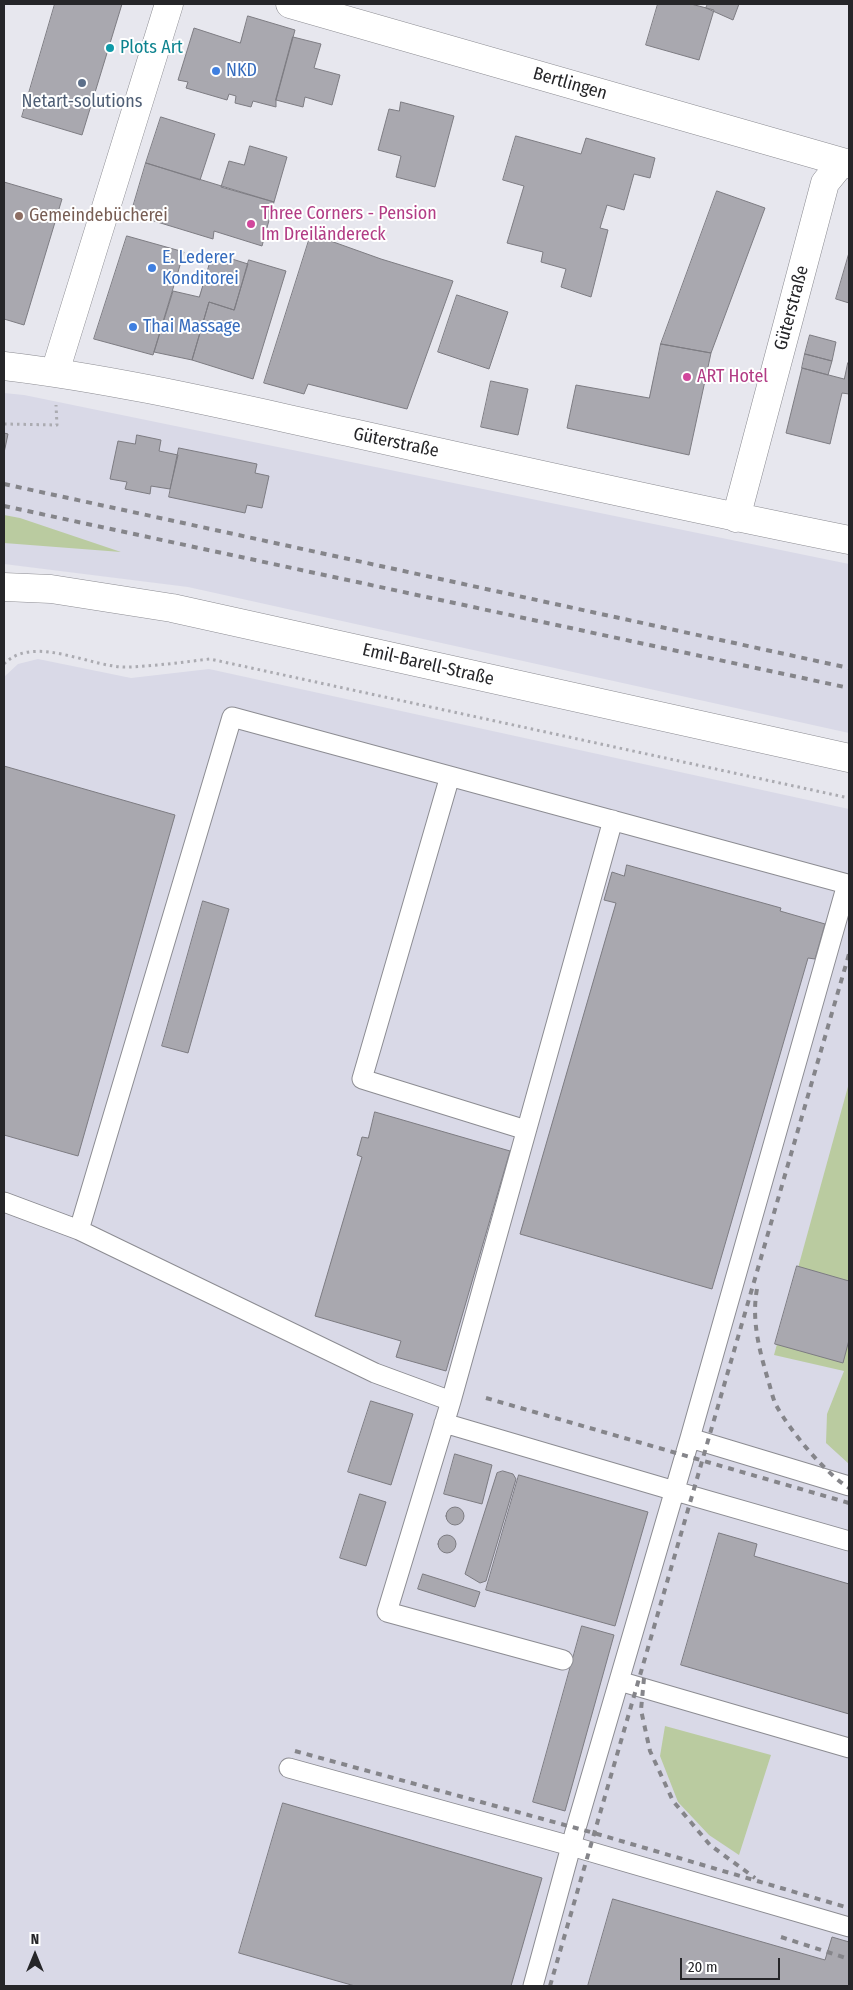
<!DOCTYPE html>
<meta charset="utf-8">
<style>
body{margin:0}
#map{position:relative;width:853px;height:1990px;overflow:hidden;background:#e7e7ee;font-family:"Fira Sans Condensed",sans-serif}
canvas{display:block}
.frame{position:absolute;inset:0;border:5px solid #262629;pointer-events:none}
.north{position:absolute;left:10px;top:1930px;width:50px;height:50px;-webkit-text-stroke:4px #fff;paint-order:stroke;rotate:0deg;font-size:14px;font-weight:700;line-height:20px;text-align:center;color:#262629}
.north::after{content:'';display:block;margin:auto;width:18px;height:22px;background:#262629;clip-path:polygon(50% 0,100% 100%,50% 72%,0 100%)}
.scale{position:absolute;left:680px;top:1958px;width:100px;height:22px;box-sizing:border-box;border:2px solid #262629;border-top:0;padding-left:6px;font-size:15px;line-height:18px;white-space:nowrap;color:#262629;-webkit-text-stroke:4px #fff;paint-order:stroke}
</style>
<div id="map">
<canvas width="853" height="1990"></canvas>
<div class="frame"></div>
<div class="north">N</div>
<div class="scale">20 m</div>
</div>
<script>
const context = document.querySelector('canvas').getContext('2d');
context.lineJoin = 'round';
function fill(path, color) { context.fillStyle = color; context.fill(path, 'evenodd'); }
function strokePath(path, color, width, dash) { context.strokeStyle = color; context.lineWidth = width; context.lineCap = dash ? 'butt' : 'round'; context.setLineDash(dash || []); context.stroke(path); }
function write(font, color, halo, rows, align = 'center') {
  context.font = font + ' "Fira Sans Condensed",sans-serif'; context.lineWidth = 4; context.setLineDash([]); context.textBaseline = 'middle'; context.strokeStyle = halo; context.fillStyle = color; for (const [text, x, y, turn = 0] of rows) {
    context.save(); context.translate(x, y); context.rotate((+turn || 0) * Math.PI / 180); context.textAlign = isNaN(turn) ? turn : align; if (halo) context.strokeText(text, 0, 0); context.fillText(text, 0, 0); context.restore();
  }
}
fill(new Path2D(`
 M4,393l20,2 825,169v169l-661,-146 -184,-23z
 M38,659l93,19 78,-9 640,140v1177h-845v-1309l14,-13z`), '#d9d9e7');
fill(new Path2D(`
 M4,515l16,3 101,34 -117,-9z
 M849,1083v381l-23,-21 1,-29 17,-43 -70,-16z
 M665,1726l106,29 -32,100 -30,-20 -31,-33 -18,-46z`), '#bacba0');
const building = new Path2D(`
 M55,4h67l-40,131 -60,-18z
 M658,4h33l23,6 -15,50 -53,-15z
 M708,4h31l-6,16 -27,-12z
 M248,16l47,14 -19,70v7l-23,-6 -2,6 -16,-4 1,-7 -7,-2 -2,6 -41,-12 2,-6 -10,-2 16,-52 46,15z
 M293,37l28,7 -7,24 26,7 -8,30 -27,-8 -2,10 -27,-7z
 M401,102l53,14 -19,71 -39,-10 5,-21 -23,-6 11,-41 10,2z
 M161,117l54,17 -15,46 -54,-17z
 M516,136l65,18 5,-16 69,20 -5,20 -16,-4 -10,36 -17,-5 -7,23 8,2 -17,67 -30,-10 5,-18 -25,-7 2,-10 -36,-9 17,-57 -21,-6z
 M250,146l37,11 -13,45 -53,-15 8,-26 15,4z
 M146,163l128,39 -12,44 -48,-15 -1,8 -82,-25z
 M4,182l58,17 -38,126 -20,-6z
 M717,191l48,17 -54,145 -50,-9z
 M311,234l70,25 72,22 -46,128 -99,-25 -4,10 -40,-11z
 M127,236l57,16 -31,103 -59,-16z
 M213,253l35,11 -14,46 -25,-8 -17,58 -38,-8 19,-61 26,6z
 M849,253v50l-13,-4z
 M249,260l37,11 -33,108 -61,-19 17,-58 25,8z
 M457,295l51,17 -19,57 -51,-17z
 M810,335l26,7 -4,19 -27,-7z
 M661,344l50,9 -22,102 -122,-27 9,-43 73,13z
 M805,354l27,7 -4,14 -26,-7z
 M848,363l1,1v30l-7,-1 -12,51 -44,-11 16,-65 42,11z
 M491,381l37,8 -10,46 -37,-8z
 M4,433l4,1 -4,19z
 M137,435l24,5 -2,11 19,4 -8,34 -19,-3 -1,8 -25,-5 2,-7 -17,-3 8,-38 17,3z
 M179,448l78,16 -2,9 14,3 -7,32 -15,-3 -2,8 -76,-16z
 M4,766l171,49 -97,341 -74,-21z
 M627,865l154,43 -1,3 45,13 -10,35 -7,-1 -96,331 -192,-55 96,-331 -12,-3 8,-28 12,4z
 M203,901l26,8 -41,144 -26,-7z
 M375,1112l135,39 -64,220 -50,-14 5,-16 -86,-25 47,-159 -5,-2 5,-18 6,1z
 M797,1266l52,15v59l-6,23 -68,-19z
 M371,1401l42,13 -22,71 -43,-13z
 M455,1454l37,11 -10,39 -38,-10z
 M503,1471l10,3 3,5 -30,102 -6,2 -15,-9 32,-101z
 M519,1475l129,37 -33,114 -129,-36z
 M360,1494l26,8 -20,64 -26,-8z
 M446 1516a9 9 0 1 1 18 0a9 9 0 1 1-18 0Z
 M719,1533l38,11 -3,12 95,28v130l-168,-49z
 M438 1544a9 9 0 1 1 18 0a9 9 0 1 1-18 0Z
 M423,1574l57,18 -5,15 -57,-18z
 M582,1626l32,9 -49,176 -32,-9z
 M283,1803l259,75 -31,108h-156l-116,-33z
 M613,1899l212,61 7,-23 17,5v44h-261z`);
fill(building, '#a9a8af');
strokePath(building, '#7d7c82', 1);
const lane = new Path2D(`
 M450,776l-88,303 164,51
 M4,1202l75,28 296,143 76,28
 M79,1230l153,-513 615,167 -157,554 -114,390 -43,158
 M444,1423l231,68 174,50
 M690,1438l159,48
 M563,1660l-176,-48 64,-211 162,-581
 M619,1681l230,67
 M289,1768l282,78 278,81`);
const street = new Path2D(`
 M290,4l559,160
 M4,366c118,14 233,42 349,67 165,37 330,74 496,107
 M55,372l114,-368
 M736,518l89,-335 17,-21
 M4,587l47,2 121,19 677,150`);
strokePath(lane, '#8c8c92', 21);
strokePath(street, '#8c8c92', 29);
strokePath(new Path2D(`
 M4,424l53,1 -1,-20
 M4,664c30,-31 89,5 125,3 27,-1 54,-5 81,-8l639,139`), '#ababb1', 3, [2.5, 4]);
strokePath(lane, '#fff', 19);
strokePath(street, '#fff', 28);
strokePath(new Path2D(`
 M4,484l845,184
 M4,506l845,182
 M757,1289c-6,32 3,64 12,94 2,7 4,16 7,22 14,26 49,68 73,83
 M486,1398l363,105
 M644,1678l-3,32 9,41 23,50 37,44 45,33
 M295,1751l299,82 255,75
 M781,1937l68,22
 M550,1986l299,-1032`), '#85858a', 4, [6, 6]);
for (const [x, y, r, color] of [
 [110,48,5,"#0f9aa8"],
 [216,71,5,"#3f7fe0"],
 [82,83,5,"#5c6f8a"],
 [19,216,5,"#8d6e63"],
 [251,224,5,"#d1479c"],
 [152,268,5,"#3f7fe0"],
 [133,327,5,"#3f7fe0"],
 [687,377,5,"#d1479c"]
]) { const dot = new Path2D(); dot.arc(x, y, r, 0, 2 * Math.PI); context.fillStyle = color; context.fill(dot); strokePath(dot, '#fff', 2); }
write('18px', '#0d838f', '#fff', [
 ["Plots Art",120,48]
], 'left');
write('18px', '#366cbe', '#fff', [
 ["NKD",226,71],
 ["E. Lederer",162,258],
 ["Konditorei",162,279],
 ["Thai Massage",143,327]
], 'left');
write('18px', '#262629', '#fff', [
 ["Bertlingen",570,84,16],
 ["Güterstraße",792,308,-75],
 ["Güterstraße",396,443,12],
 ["Emil-Barell-Straße",428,665,13]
]);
write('18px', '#4e5e75', '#fff', [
 ["Netart-solutions",82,102]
]);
write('18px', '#b23c85', '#fff', [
 ["Three Corners - Pension",261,214],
 ["Im Dreiländereck",261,235],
 ["ART Hotel",697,377]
], 'left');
write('18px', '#785e54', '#fff', [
 ["Gemeindebücherei",29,216]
], 'left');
</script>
